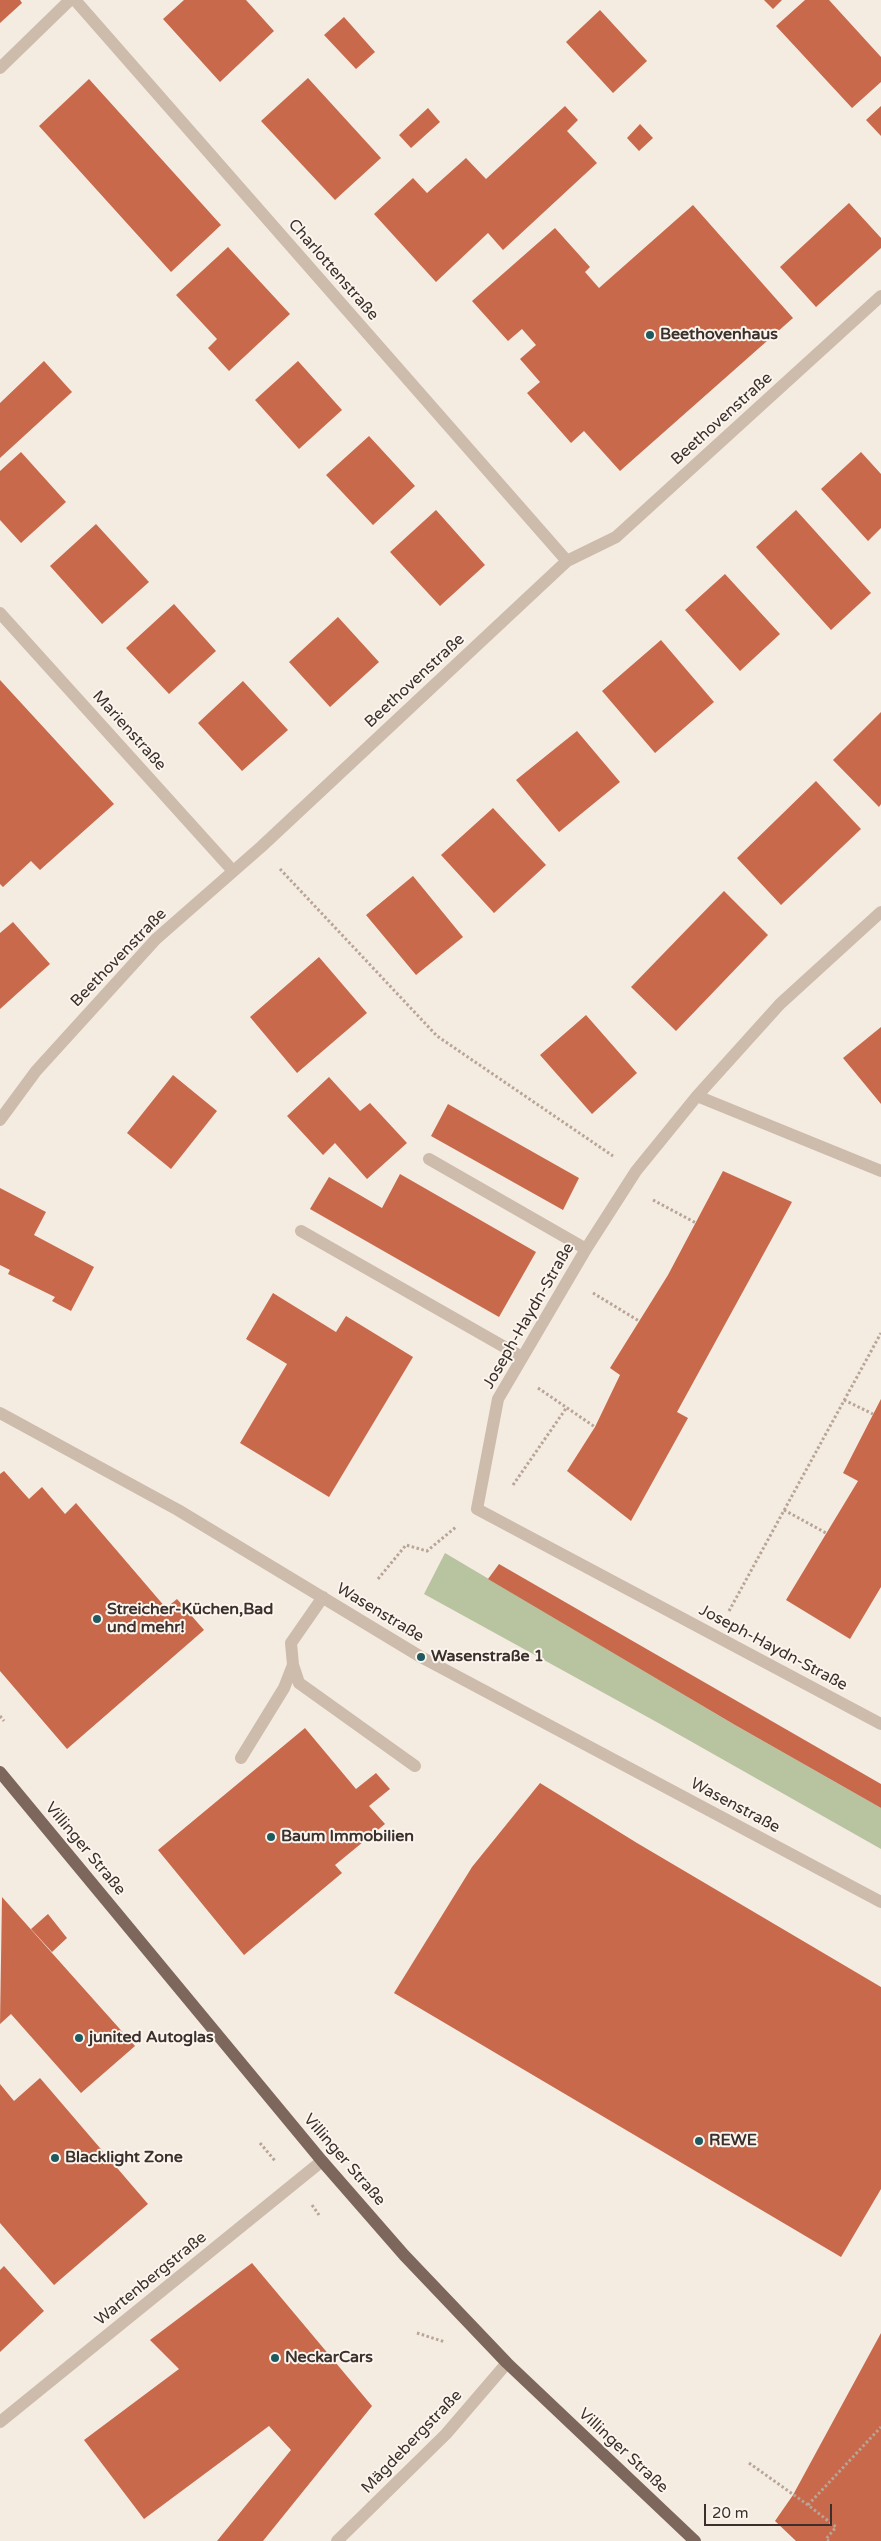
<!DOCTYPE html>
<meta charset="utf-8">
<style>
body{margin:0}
#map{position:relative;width:881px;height:2541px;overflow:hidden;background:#f4ebe1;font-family:"Varela Round",sans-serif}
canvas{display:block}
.scale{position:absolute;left:704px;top:2504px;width:128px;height:22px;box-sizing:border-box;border:2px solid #3b302b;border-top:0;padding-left:6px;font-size:15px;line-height:18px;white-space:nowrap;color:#3b302b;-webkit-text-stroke:4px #fbf5ee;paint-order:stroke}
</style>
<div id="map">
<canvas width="881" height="2541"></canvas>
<div class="scale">20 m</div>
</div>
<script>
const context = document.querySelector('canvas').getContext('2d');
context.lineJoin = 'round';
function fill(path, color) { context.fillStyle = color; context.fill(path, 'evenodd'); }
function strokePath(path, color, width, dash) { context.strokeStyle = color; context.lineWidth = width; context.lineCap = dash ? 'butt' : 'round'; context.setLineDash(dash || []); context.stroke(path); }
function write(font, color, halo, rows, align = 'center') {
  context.font = font + ' "Varela Round",sans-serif'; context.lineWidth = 4; context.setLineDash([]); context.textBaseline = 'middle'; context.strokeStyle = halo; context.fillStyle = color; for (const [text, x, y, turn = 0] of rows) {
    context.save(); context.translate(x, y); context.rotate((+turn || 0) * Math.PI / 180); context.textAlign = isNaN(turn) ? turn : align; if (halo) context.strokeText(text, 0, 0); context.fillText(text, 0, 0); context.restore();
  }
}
fill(new Path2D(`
 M445,1553l290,172 146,83v41l-219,-124 -238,-131z`), '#b8c4a0');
fill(new Path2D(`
 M0,0h20l2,3 -22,20z
 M184,0h62l28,31 -54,51 -57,-63z
 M764,0h18l-9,9z
 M805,0h24l52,57v25l-29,26 -76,-82z
 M600,10l47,51 -34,32 -47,-51z
 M344,17l31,35 -19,17 -32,-34z
 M308,78l73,80 -46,42 -74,-79z
 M89,79l132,146 -50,47 -132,-146z
 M565,106l13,14 -11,11 30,32 -94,87 -15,-17 -52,49 -62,-68 39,-36 14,15 39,-35 20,21z
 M881,106v30l-15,-16z
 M428,108l12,14 -29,26 -12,-13z
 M640,124l13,14 -14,13 -12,-13z
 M849,203l32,35v10l-65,59 -36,-40z
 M693,205l100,113 -173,153 -36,-40 -13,12 -44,-50 13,-11 -20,-23 16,-14 -14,-16 -14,12 -36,-40 83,-73 35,39 -5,5 14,16z
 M228,247l62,67 -61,57 -21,-23 9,-9 -41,-44z
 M44,361l28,31 -72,66v-55z
 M298,361l44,49 -43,39 -44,-49z
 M369,436l46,50 -42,39 -47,-50z
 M21,452l45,50 -45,41 -21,-23v-49z
 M861,452l20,22v54l-13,13 -47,-52z
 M436,510l49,55 -45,41 -50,-54z
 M796,510l75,83 -40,37 -75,-83z
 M96,524l53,58 -47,42 -52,-58z
 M725,574l55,60 -40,37 -55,-61z
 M174,604l42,47 -47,43 -43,-46z
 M338,617l41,45 -49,45 -41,-45z
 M661,640l53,62 -59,51 -53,-62z
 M0,680l114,124 -74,66 -9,-9 -28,26 -3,-3z
 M243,681l45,49 -46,41 -44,-48z
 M881,712v92l-2,3 -46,-47z
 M577,731l43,51 -61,50 -43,-52z
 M816,781l45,48 -80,76 -44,-47z
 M493,808l53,57 -52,48 -53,-58z
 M413,876l50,61 -47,38 -50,-60z
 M724,891l44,44 -92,96 -45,-44z
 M13,922l37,42 -50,45v-76z
 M319,957l48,56 -70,60 -47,-56z
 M586,1015l51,58 -45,41 -52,-59z
 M881,1027v77l-38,-46z
 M173,1075l44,36 -46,58 -44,-36z
 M329,1077l31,34 10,-8 37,40 -40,36 -32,-36 -12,12 -36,-39z
 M448,1104l131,74 -16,32 -132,-74z
 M723,1171l69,31 -115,210 11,6 -57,103 -64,-50 28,-44 25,-52 -10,-7 58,-93z
 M400,1174l136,78 -37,65 -189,-108 19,-32 53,31z
 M0,1188l46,24 -12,23 60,32 -23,44 -19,-10 3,-4 -47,-23 2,-4 -10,-5z
 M273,1293l63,39 10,-16 67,41 -84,140 -89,-54 47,-79 -41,-25z
 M881,1399v188l-31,52 -64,-39 72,-119 -15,-8z
 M4,1471l25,28 13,-12 23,27 11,-11 90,105 11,-9 27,31 -137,119 -67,-78v-197z
 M499,1564l382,220v24l-146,-83 -247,-146z
 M305,1728l51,61 20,-16 14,16 -21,17 16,18 -50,41 7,8 -98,82 -86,-105z
 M540,1783l97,60 244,144v202l-40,68 -447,-264 78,-126z
 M2,1897l133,149 -54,47 -70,-79 -11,10z
 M48,1914l19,24 -15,14 -21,-23z
 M40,2078l108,126 -94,81 -54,-62v-139l14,17z
 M252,2263l120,143 -109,135h-46l74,-91 -22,-24 -125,93 -60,-79 95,-71 -29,-29z
 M4,2266l40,45 -44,41v-82z
 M881,2333v208h-85l-21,-20 18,-26z`), '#c8694b');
strokePath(new Path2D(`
 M280,869l157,167 176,120
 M653,1200l43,23
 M593,1293l46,28
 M538,1388l57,39
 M844,1400l29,14
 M513,1485l54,-78
 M784,1510l42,23
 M378,1579l28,-34 21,6 29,-24
 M729,1611l152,-278
 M0,1716l4,5
 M260,2143l16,19
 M312,2205l7,10
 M417,2333l28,9
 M749,2463l59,42 28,22 -10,12 3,2
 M808,2505l73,-78`), '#b9a596', 3, [2.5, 2.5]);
strokePath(new Path2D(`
 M75,0l492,561
 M0,68l70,-68
 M0,613l233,258
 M881,912l-101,92 -83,92 -61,75 -50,78 -88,150 -21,110 404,215
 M697,1096l184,75
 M0,1120l36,-49 120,-132 105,-92 306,-286 49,-24 265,-241
 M429,1159l157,90
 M301,1231l221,126
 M0,1413l178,97 243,147 460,245
 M323,1597l-32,46 2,22 6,18 116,83
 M241,1758l43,-70 9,-23
 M0,2422l322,-261
 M337,2541l109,-107 61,-71`), '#cdbbac', 12);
strokePath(new Path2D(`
 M0,1772l322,389 82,94 103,108 188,178`), '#7d675c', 12);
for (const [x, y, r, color] of [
 [650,335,5,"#1f5a5e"],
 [97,1619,5,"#1f5a5e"],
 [421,1657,5,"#1f5a5e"],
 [271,1837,5,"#1f5a5e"],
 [79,2038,5,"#1f5a5e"],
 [699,2141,5,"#1f5a5e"],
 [55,2158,5,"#1f5a5e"],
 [275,2358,5,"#1f5a5e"]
]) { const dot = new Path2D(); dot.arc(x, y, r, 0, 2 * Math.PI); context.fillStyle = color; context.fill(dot); strokePath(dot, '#fbf5ee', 2); }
write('16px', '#3b302b', '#fbf5ee', [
 ["Charlottenstraße",333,270,49],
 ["Beethovenstraße",722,419,-42],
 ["Beethovenstraße",415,681,-43],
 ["Marienstraße",129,731,48],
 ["Beethovenstraße",119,958,-46],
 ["Joseph-Haydn-Straße",529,1316,-60],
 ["Wasenstraße",380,1613,31],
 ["Joseph-Haydn-Straße",773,1648,28],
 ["Wasenstraße",735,1806,28],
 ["Villinger Straße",85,1849,50],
 ["Villinger Straße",344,2160,49],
 ["Wartenbergstraße",151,2279,-39],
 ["Mägdebergstraße",412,2442,-46],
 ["Villinger Straße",623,2451,43]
]);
write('bold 16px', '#3b302b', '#fbf5ee', [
 ["Beethovenhaus",660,335],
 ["Streicher-Küchen,Bad",107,1610],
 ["und mehr!",107,1628],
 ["Wasenstraße 1",431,1657],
 ["Baum Immobilien",281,1837],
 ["junited Autoglas",89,2038],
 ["REWE",709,2141],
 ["Blacklight Zone",65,2158],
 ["NeckarCars",285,2358]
], 'left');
</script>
